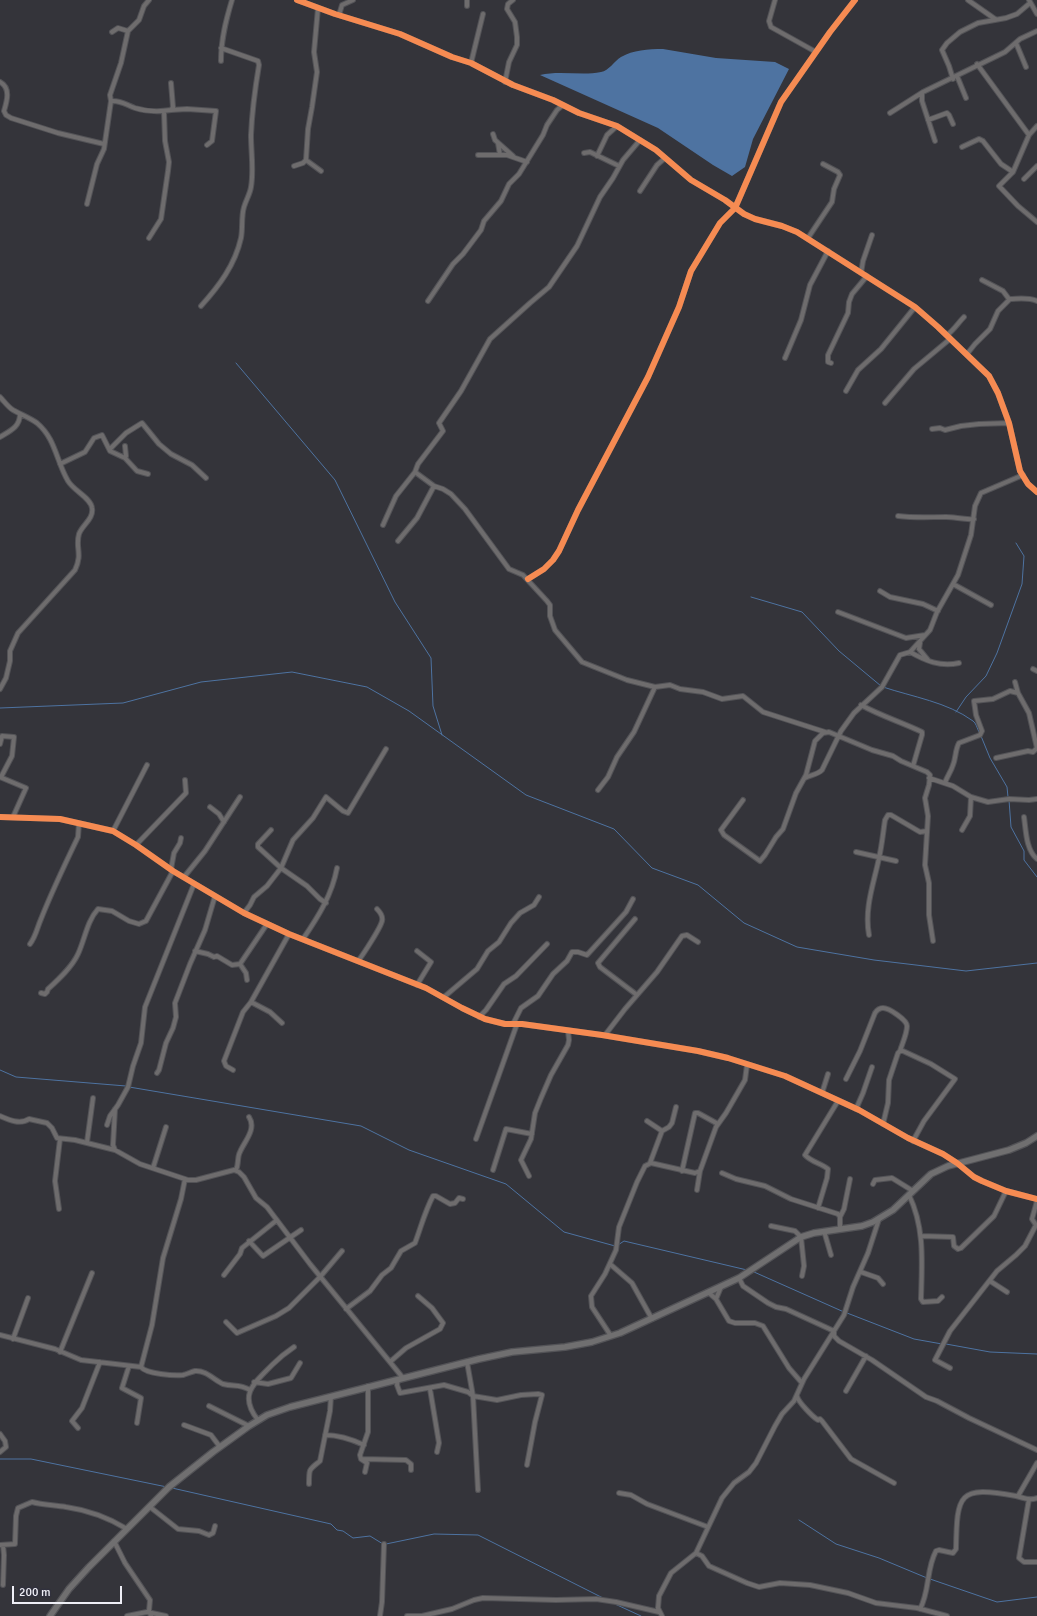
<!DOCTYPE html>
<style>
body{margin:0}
#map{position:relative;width:1037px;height:1616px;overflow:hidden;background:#34343a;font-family:Signika,sans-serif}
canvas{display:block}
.scale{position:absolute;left:12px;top:1586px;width:110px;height:18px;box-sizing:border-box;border:2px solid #efeff6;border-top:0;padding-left:5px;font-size:12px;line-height:14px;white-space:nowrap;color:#efeff6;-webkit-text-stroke:3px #31313d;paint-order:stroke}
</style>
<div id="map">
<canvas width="1037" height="1616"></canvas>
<div class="scale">200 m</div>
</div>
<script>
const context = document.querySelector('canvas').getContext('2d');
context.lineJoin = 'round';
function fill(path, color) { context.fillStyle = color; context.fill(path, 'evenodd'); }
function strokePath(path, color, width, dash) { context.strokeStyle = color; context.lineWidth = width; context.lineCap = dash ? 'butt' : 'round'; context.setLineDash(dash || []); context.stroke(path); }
fill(new Path2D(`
 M663,49l53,9 59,4 14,7 -36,70 -8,28 -13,9 -19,-11 -55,-37 -118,-53c20,-5 41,1 61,-3 8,-1 13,-11 20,-15 12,-7 27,-8 42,-8z`), '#4e73a1');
strokePath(new Path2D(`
 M236,363l99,117 60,122 36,56 2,48 9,29
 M751,597l51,15 37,39 42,35
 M883,687c30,10 64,15 90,34 3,2 4,7 6,11
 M0,708l123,-5 78,-21 91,-10 75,15 42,24 117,84 88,34 38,39 46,17 46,38 53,24 77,13 92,11 71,-8
 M956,712l10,-15 20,-21 11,-23 25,-69 2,-28 -8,-13
 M981,736l9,22 17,29 1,10
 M1009,800l2,27 13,24v9l13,17
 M0,1070l16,7 110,9
 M129,1087l232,39 48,24 97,34 58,48 51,14
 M618,1245l6,-4 123,29
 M754,1272l90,40
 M847,1313l67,26 28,5
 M946,1344l44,8 47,2
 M0,1459h31l136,28
 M172,1488l159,36 6,6 6,1 10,7 17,-2 13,8
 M799,1520l37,24 43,14 48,20
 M386,1544l48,-10 44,1 125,63
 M930,1579l67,23 40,-5
 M615,1604l26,12`), '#4e73a1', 1);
const minor = new Path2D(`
 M297,0l38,14 65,20 52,23 19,6 42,22 40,15 26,13 38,13 39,24 35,30 34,20 19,14 11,5 27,7 15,6 118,75 23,20 51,49 9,17 11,30 11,48 8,13 9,8
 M775,0l-6,21 2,6 45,25
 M968,0l27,19
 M1029,0l8,14
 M467,6v-6
 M318,8l-4,44 3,20 -5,35 -4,22 -2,31 15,11
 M339,15l3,-10 11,-5
 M112,32l6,-4 10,3
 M1016,43l10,24
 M221,61c0,-22 5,-41 11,-61
 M471,63l12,-49
 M977,64l52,71
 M957,76l9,22
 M953,79l-4,-13 -7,-16 5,-7 13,-11 18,-9 28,-5 11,-4 13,-11
 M0,82c11,6 7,19 4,29l2,4 5,3 47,15 46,11
 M505,82l4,-20 8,-17v-8l-2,-15 -8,-13 1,-5 5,-4
 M922,93v8l13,40
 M111,101c10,-1 15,4 24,7 13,4 23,4 36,2l2,-3 -2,-24
 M171,110l16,-1 29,2 -4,30 -5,4
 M890,113l33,-21 82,-40 15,-13 17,-8
 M928,120l19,-7 2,2 4,9
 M493,134l2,6 18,16
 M498,143l2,12
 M962,147l17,-8 4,2 18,23 12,8 -14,14 19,20 19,16
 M584,153l6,-1 29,14
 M478,155h29l20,7
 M597,156l10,-21 10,-9
 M294,166l9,-3 3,-3
 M1013,172l16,-37 8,-9
 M1024,179l13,-13
 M640,191l17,-26 8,-7
 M87,204l10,-40 7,-15 7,-48 -1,-6 11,-32 7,-32 11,-11 5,-14 5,-6
 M149,238l12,-19 7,-48 1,-9 -4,-21 -1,-30
 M808,238l24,-36 2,-13 6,-14 -2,-3 -15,-8
 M861,273l2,-12 9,-26
 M982,280l21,11 6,8c9,0 19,-2 28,2
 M428,301l25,-37 10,-10 18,-24 3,-9 17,-20 8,-17 10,-10 24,-39 4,-10 10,-15 6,-5
 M201,306c18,-20 34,-41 40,-68 2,-10 0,-21 3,-31 2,-7 6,-13 7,-20 3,-17 0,-34 0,-52 1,-24 4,-46 8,-70l-1,-4 -37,-13
 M945,333l2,2c7,-5 11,-12 17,-18
 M967,354l8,-10 15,-15 8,-18 12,-12
 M785,358l16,-38 9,-35 18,-34
 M831,363l-3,-1v-7l20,-42 1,-11 3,-8 15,-18
 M846,391l12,-21 23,-21 34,-42
 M0,397c4,4 8,10 13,13 7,4 17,8 24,13 19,16 19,38 31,58 6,10 23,17 24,27 2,11 -10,17 -13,26 -4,14 4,19 -4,36l-57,63 -8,18v10l-4,17 -6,11
 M885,403l29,-34 36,-30
 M932,429l8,-1 5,2 16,-4 18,-2 30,-1
 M0,437c10,-6 20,-10 20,-23
 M110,449l16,-16 16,-10 17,21 12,10 21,11 14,13
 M125,458l1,-2 -1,-10
 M60,464l25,-12 9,-14 8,-3 8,16 15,7 12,13 11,3
 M415,472l19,14 9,3 8,5 14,15 44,60 14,6 24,26 3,4v11l5,14 27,32 45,18 28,7
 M898,516c16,2 32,1 48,1 9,0 18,3 28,2
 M383,525l13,-29 19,-24 3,-8 25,-33 -4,-8 22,-32 29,-52 40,-36 19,-16 28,-41 23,-49 13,-19 10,-18 17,-20
 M398,541l19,-23 17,-32
 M528,579l16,-10 9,-9 6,-9 19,-41 70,-133 31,-70 12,-36 29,-48 15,-15 4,-9 42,-97 49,-70 25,-32
 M953,584l38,21
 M880,591l10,6 33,7 15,7
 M838,612l68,26 19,-3
 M920,643l-1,6 9,11
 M910,652c16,9 30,15 49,11
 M1033,669l4,2
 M1015,682l3,11 11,20 8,35
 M861,705c20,11 40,17 61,27v3l-9,31
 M0,744l2,-8 12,1 -2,19 -11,21
 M996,758l32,-7 5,1 4,-4v1
 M0,777l26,11 -13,29
 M805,778c5,-3 12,-3 17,-8l19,-39 13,-18 28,-26 18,-32 10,-3 20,-22 7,-18 21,-37 13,-40 4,-29 6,-13 42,-18
 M929,778l24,8 18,11 17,5 21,-3 20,1 8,-1
 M945,783c2,-7 6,-11 8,-18 3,-7 2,-15 6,-22l21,-8 2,-4 -6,-16 -2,-14 19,-2 17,-8 8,2
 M598,790l10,-13 9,-20 17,-25 21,-45 15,-2 10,4 23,3 19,7 21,-3 20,16 62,20
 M743,800l-22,30 3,5 36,26 5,-6 11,-18 7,-8 13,-36 10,-18 9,-34 8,-8 6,-1 43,18 21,6 8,5 26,11 3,3 -1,10 -4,13 3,18 -3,49 4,18v32l4,26
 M210,807l9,7 5,8
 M0,817l60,2 53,12 23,14 37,26 71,42 45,21 137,54 36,20 23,11 20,5h17l80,11 96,16 30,7 57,18 74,34 49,28 35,16 14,9 17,14 8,4 24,10 31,8
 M1024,817c2,14 2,33 13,42
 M271,830l-13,14v3l23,21 26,18 13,13 6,4
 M962,830l8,-14 1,-19
 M113,831l34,-66
 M136,845l50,-52 -1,-13
 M856,852l40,9
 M171,869l3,-16 6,-10 1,-5
 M184,877l21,-26 35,-54
 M244,913l6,-8 4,-8 13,-11 14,-18 12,-28 20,-22 13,-21 17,14 5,2 38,-64
 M635,919l-37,44 2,4 37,28
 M869,935c-5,-27 5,-52 10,-77 3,-13 4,-25 6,-38l3,-5h3l29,17 7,-1
 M303,939c15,-22 29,-44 34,-71
 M30,944c6,-8 7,-16 11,-25 11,-28 24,-55 37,-82l1,-14
 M195,951l13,3 6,3 3,-1 15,9 8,-1 6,9 1,7
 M358,961c5,-6 23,-34 24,-40 1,-4 -2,-9 -5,-12
 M240,964l27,-40
 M417,985l14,-23 -14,-11
 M41,993l4,1 2,-2 1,-3c11,-10 24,-22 30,-35 7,-15 9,-33 20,-45l14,2 17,10 10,3 7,-3 27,-50
 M444,997l33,-28 11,-18 11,-9 12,-19 9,-10 14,-8 5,-8
 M251,1002l19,10 12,11
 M479,1017l7,-7 18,-26 12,-8 31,-32
 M513,1024l8,-16 17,-12 15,-22 14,-13 5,-9h6l9,3 39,-43 7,-13
 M605,1035l20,-26 32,-37 25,-36 5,-1 11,7
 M233,1070l-7,-4 -2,-5 19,-49 8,-10 38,-68
 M157,1073l2,-3 7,-27 7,-15 3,-11 -1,-14 15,-39 15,-34 10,-34
 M846,1079l14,-28 15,-38c2,-3 5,-5 8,-5 6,0 24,12 24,18 0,8 -5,18 -7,25
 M822,1093l6,-19
 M856,1109l7,-16 9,-26
 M0,1116c9,4 20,9 29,3l18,4 5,5 5,10 18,2 40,10 25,14 48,16h8l38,-10 5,2 5,5 12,21 11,9 43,57 93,114
 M647,1121l15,10
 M883,1124l5,-21 1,-23 9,-27 2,-2h3l28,13 24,15 -31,42 -11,20
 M107,1125l3,-9 8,-11 10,-18 5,-21 8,-23 4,-36 49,-123
 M476,1139l41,-115
 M87,1142l6,-44
 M115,1150l-2,-5 2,-36
 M650,1163l12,-32 7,-4 3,-4 4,-16
 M153,1168l13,-41
 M236,1170c3,-6 1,-13 4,-18 4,-10 17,-23 9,-35
 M493,1170l13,-41 26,5
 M682,1171l13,-58h3l20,11
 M722,1173l14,6 29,7 26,13 47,15 2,3v11
 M529,1176l-8,-16 10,-21 4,-26 6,-15 10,-23 17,-30 1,-5 -1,-9
 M185,1179l-4,20 -18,59 -11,67 -11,42c5,7 34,9 42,8 4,-1 8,-3 12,-4 11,-1 19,9 28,13 11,3 16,-1 27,6
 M873,1184l2,-4 17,-2 21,13
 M697,1190l3,-19 16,-44 10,-14 19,-33 2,-15
 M909,1195c16,33 13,68 12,104l2,3 15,-1 4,-4
 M818,1208l9,-30 1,-9c-7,-6 -17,-7 -23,-14l33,-54
 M59,1209l-4,-28 5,-42
 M840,1217l4,-8 6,-30
 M771,1226l24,5 6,6 3,29 -2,10
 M824,1231l7,24
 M921,1236l32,1 1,9 4,3 3,-1 33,-32 12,-25
 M249,1241l14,15 38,-26
 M610,1264l22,19 20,36
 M861,1272l17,6 5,6
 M224,1275l16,-21 2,-6 35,-28
 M739,1278l4,8 25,17 8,4 10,2 48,22v5l5,5 33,19 54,37 11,4 32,17 68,32
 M990,1281l17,11
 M709,1293l7,6 13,22 6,2h20l8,3 26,42 13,15
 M716,1299l5,-12
 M346,1309l24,-18 12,-16 9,-7 10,-17 14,-8c6,-16 10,-32 18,-47h3l14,8 5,-1 4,-5 4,1
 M226,1322l11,11 39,-17 13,-8 31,-31 22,-26
 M0,1335l55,14 26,11 60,7
 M611,1336l-19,-29 -1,-11 14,-22 11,-24 3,-23 18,-45 8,-16 6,-3 44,10 5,-2
 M13,1339l15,-41
 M60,1352l32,-79
 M391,1361l15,-13 34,-19 3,-6 -11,-15 -14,-12
 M467,1362l6,34 5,94
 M129,1366l-7,22 19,10 -4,25
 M950,1368l-15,-8 15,-29 47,-60 19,-16 9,-9 11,-21 -4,-6 5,-18
 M398,1379l-1,6 3,8 44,-8 24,7 5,4 24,4 24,-5 17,-1 4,1 -7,27 -8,43
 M254,1382l14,2 23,-6 9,-15
 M430,1389l9,54 -2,9
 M846,1391l20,-35
 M797,1396c1,6 16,21 21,24l2,-1 2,2 29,38 43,24
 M209,1406l40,20
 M258,1420c-20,-25 -4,-37 14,-55 8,-8 13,-12 22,-18
 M184,1425l27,10 9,12
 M78,1428l-6,-7 10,-13 18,-46
 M0,1434l5,7 1,6 -6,5
 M325,1435c14,0 26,4 39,10
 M362,1459l44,1 5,4v6
 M365,1472l2,-9 -6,-4 -1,-4 8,-23v-46
 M309,1484c0,-16 0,-14 11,-23l10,-50 1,-15
 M619,1493l12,2 16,9 61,23
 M1018,1496l19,-33
 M1029,1499l-10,59 5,4h13
 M150,1507l28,22 21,2 10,4 4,-2 2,-7
 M114,1541l11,22 25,37 -1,11 2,5
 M0,1545l15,-1 1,-28 2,-8 14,-6c11,3 22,3 34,5 21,3 43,11 61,22
 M3,1545l1,10 -1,30
 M696,1553l6,3 7,10 38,17 12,4 21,-4 30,2 38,8 28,10 41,5 30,8
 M920,1609c10,-18 6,-40 16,-58l3,-1 14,3 3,-4c1,-55 2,-64 60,-53 8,2 14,5 21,2
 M127,1616l20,-4 19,4
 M380,1616l2,-14 2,-58
 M407,1616h15l30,-7 22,-9 9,-2 73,2 40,-1 20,3 43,10
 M662,1616l-4,-8 1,-12 12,-23 25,-20 26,-55 12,-15 15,-11 7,-9 19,-37 7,-12 12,-13 10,-22 40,-64 9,-28 15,-34 11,-34`);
const secondary = new Path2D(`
 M50,1616l19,-27 20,-22 80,-80 44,-35 36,-26 18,-11 23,-8 189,-48 33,-7 53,-5 27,-5 28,-9 119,-55 62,-41 13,-4 48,-7 11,-4 20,-12 38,-36 17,-8 61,-16 17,-7 11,-7`);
strokePath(minor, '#535357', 6);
strokePath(secondary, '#535357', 8);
strokePath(minor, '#6e6c6d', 4);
strokePath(secondary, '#706f70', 5.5);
strokePath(new Path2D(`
 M297,0l38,14 65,20 52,23 19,6 42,22 40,15 26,13 38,13 39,24 35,30 34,20 19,14 11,5 27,7 15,6 118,75 23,20 51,49 9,17 11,30 11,48 8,13 9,8
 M528,579l16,-10 9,-9 6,-9 19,-41 70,-133 31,-70 12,-36 29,-48 15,-15 4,-9 42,-97 49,-70 25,-32
 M0,817l60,2 53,12 23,14 37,26 71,42 45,21 137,54 36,20 23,11 20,5h17l80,11 96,16 30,7 57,18 74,34 49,28 35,16 14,9 17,14 8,4 24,10 31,8`), '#f68b52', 6);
</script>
